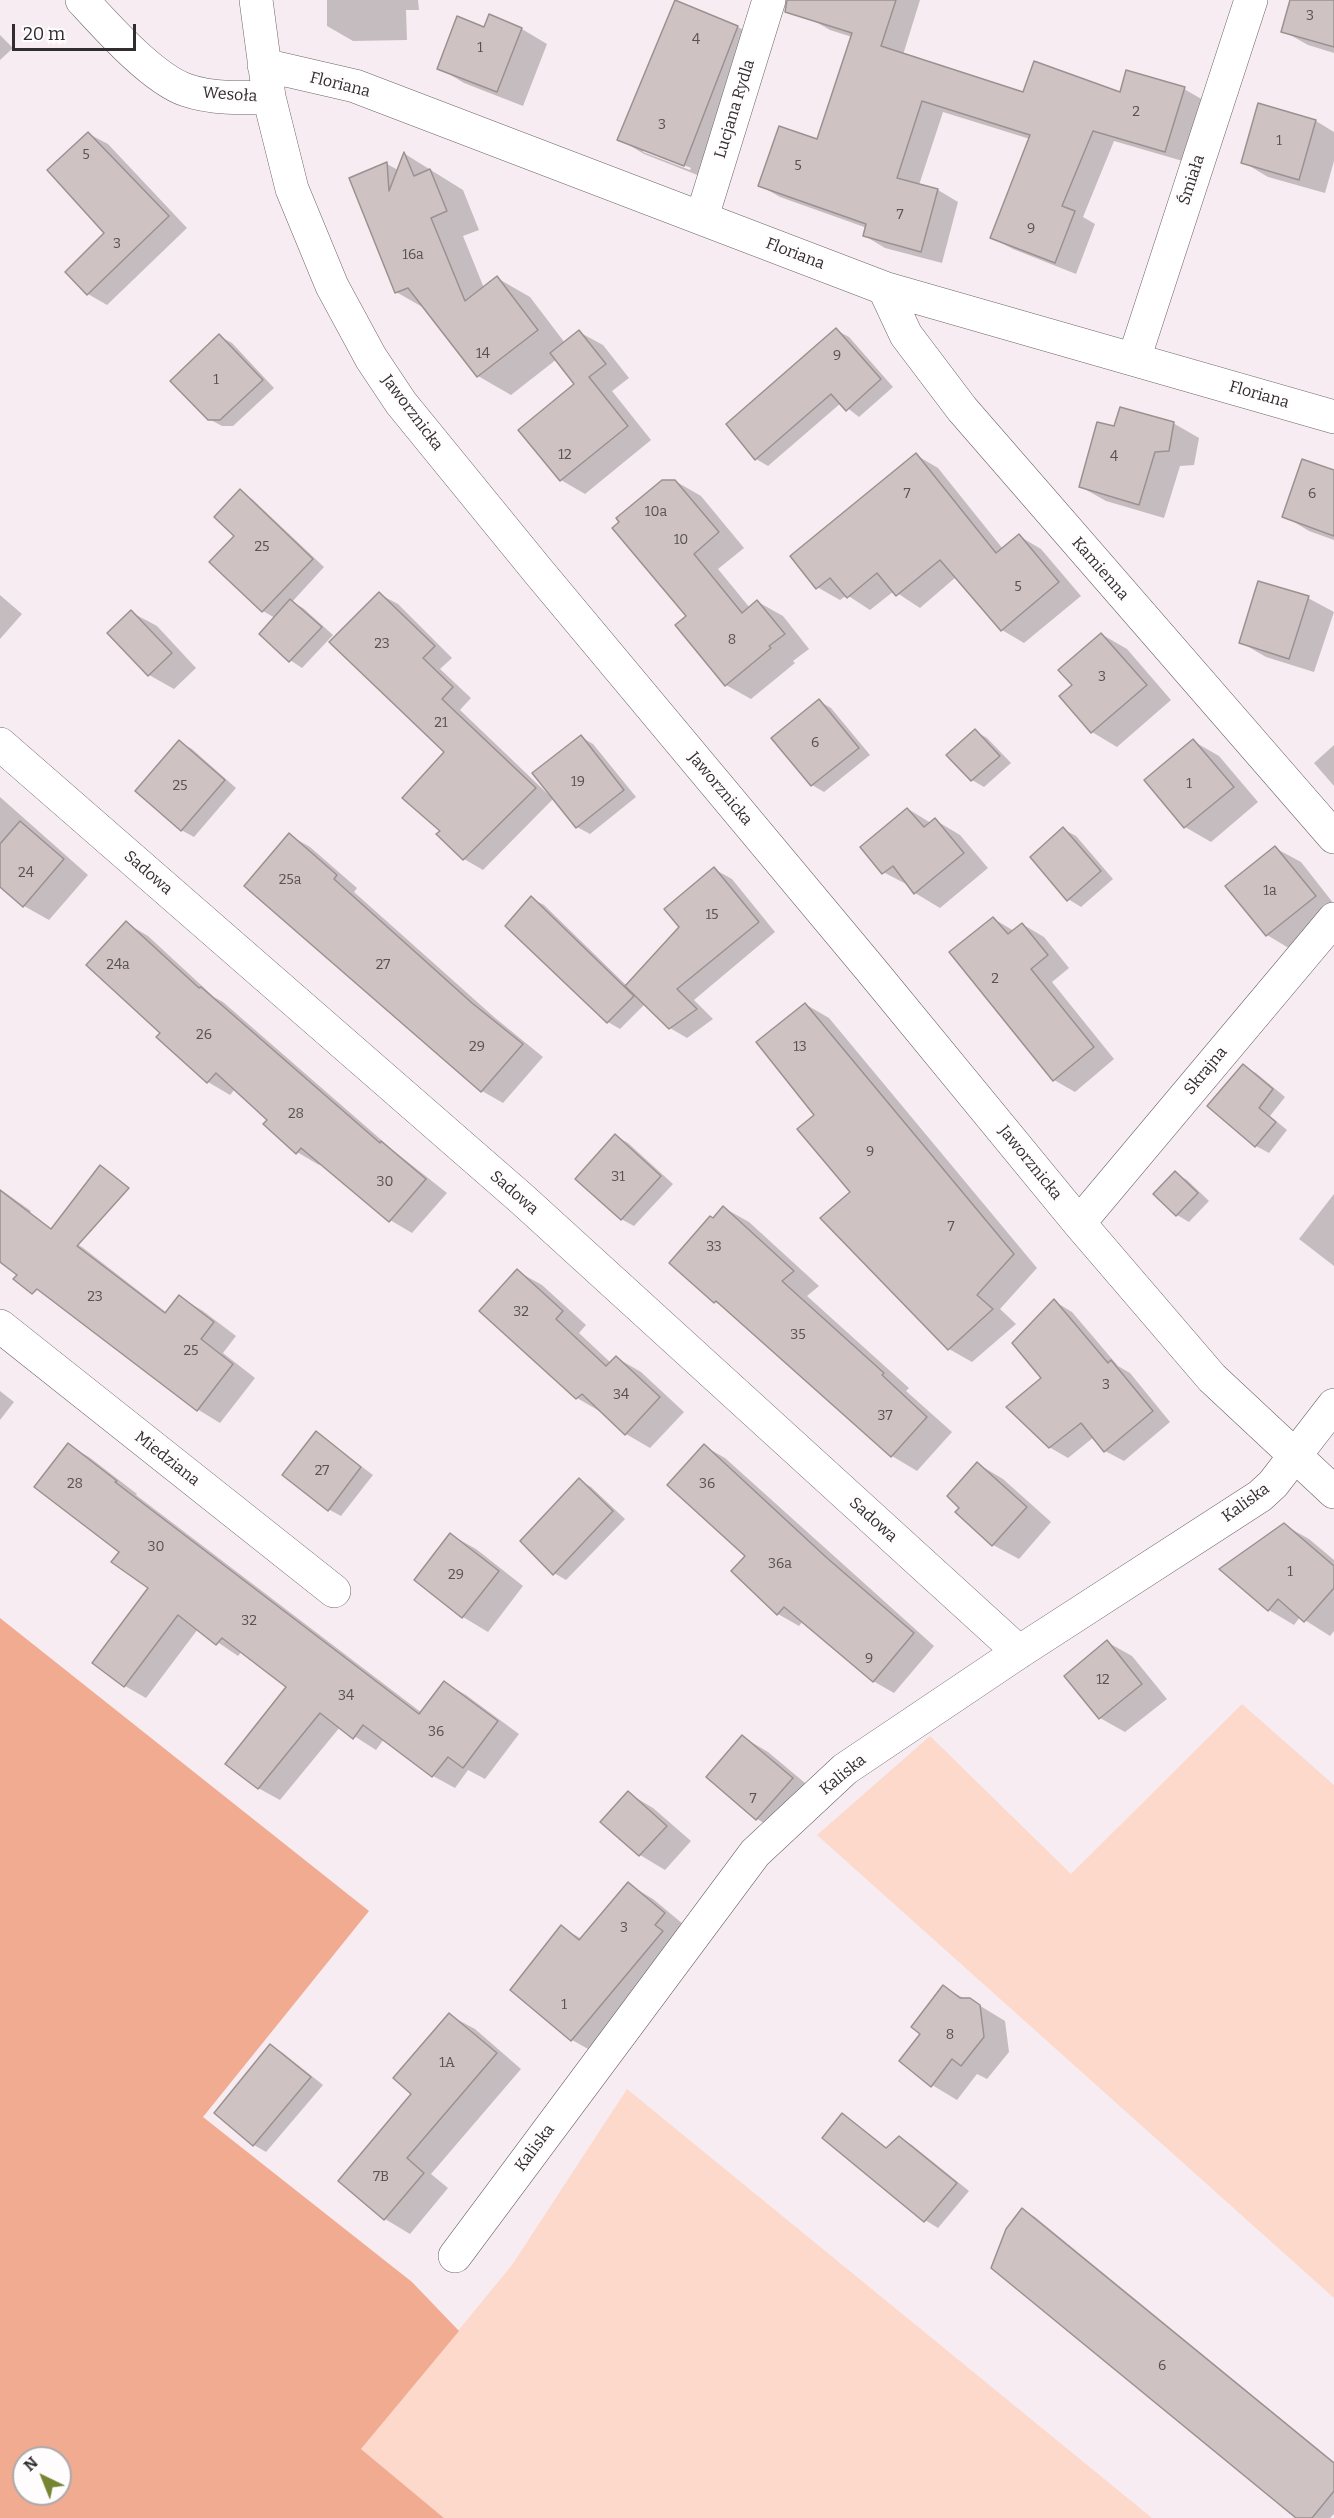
<!DOCTYPE html>
<meta charset="utf-8">
<style>
body{margin:0}
#map{position:relative;width:1334px;height:2518px;overflow:hidden;background:#f7ecf1;font-family:Bitter,serif}
canvas{display:block}
.north{position:absolute;left:12px;top:2446px;width:60px;height:60px;box-sizing:border-box;background:#fefcfd;border:2px solid #aca9ab;border-radius:50%;rotate:317deg;font-size:16px;font-weight:700;line-height:24px;text-align:center;color:#312d2f}
.north::after{content:'';display:block;margin:auto;width:21px;height:27px;background:#768533;clip-path:polygon(50% 0,100% 100%,50% 72%,0 100%)}
.scale{position:absolute;left:12px;top:24px;width:124px;height:27px;box-sizing:border-box;border:3px solid #312d2f;border-top:0;padding-left:8px;font-size:18px;line-height:21px;white-space:nowrap;color:#312d2f;-webkit-text-stroke:4px #fefcfd;paint-order:stroke}
</style>
<div id="map">
<canvas width="1334" height="2518"></canvas>
<div class="north">N</div>
<div class="scale">20 m</div>
</div>
<script>
const context = document.querySelector('canvas').getContext('2d');
context.lineJoin = 'round';
function fill(path, color) { context.fillStyle = color; context.fill(path, 'evenodd'); }
function strokePath(path, color, width, dash) { context.strokeStyle = color; context.lineWidth = width; context.lineCap = dash ? 'butt' : 'round'; context.setLineDash(dash || []); context.stroke(path); }
function write(font, color, halo, rows, align = 'center') {
  context.font = font + ' Bitter,serif'; context.lineWidth = 5; context.setLineDash([]); context.textBaseline = 'middle'; context.strokeStyle = halo; context.fillStyle = color; for (const [text, x, y, turn = 0] of rows) {
    context.save(); context.translate(x, y); context.rotate((+turn || 0) * Math.PI / 180); context.textAlign = isNaN(turn) ? turn : align; if (halo) context.strokeText(text, 0, 0); context.fillText(text, 0, 0); context.restore();
  }
}
fill(new Path2D(`
 M1242,1704l92,81v513l-517,-463 113,-99 141,138z
 M627,2089l525,429h-708l-83,-69 151,-184z`), '#fdd9cc');
fill(new Path2D(`
 M0,1618l369,293 -166,206 209,165 47,49 -98,118 83,69h-444zM24,2458h36v36h-36z`), '#f1ab91');
fill(new Path2D(`
 M327,0h91l1,10h-13l1,30 -54,1 -26,-15z
 M815,0h105l-17,55 121,39h97l63,-5 21,12 -19,61 -72,-21 -31,76 12,7 -19,50 -63,-25 -21,-11 38,-99 -87,-27 -24,73 19,5 20,12 -16,61 -57,-15 -20,-12 2,-8 -87,-31 -21,-12 59,-44 34,-104 -22,-7 -21,-12z
 M1292,0h42v53l-26,-8 -25,-14z
 M490,16l32,13 25,15 -24,62 -59,-23 -25,-15 46,-39z
 M738,27l25,14 -53,139 -66,-26 -25,-15zM643,149l48,19 -1,2 -47,-18z
 M0,35l13,13 -13,12z
 M1259,105l57,16 18,11v29l-9,32 -57,-16 -25,-15z
 M89,134l19,10 79,84 -80,77 -19,-11 18,-61z
 M405,154l58,36 16,40 -16,6 21,52 13,-10 33,19 35,46 14,-11 24,13 26,33 -17,13 39,49 -66,54 -24,-14 16,-96 -20,-25 -46,36 -33,-19 -52,-67 -30,-17 -45,-113 36,-15 11,6z
 M836,330l13,7 44,50 -34,30 -18,-14 -73,63 -12,-7z
 M219,336l13,7 42,45 -41,38h-11l-13,-7z
 M1173,423l26,15 -5,27 -14,1 -16,52 -58,-17 -25,-14 34,-59z
 M916,455l22,13 65,81 16,-13 22,13 40,47 -57,47 -22,-13 -46,-53 -36,31 -26,-17 -24,19 -23,-15 -7,5 -23,-13z
 M1334,472v68l-25,-9 -25,-15z
 M675,481l26,15 43,52 -26,21 32,39 8,-6 25,14 26,33 -16,12 2,2 -44,36 -25,-14 -38,-69 -67,-94z
 M240,491l12,8 72,68 -32,35 11,6 30,27 -31,33 -12,-8 -15,-42 -12,-7 -52,-49 25,-27z
 M379,594l19,10 54,54 -12,11 31,29 -11,12 90,86 31,-59 12,7 43,53 -46,37 -13,-7 -23,-29 -71,72 -19,-11 -25,-25 3,-3 4,-79z
 M0,595l22,19 -22,25z
 M1308,598l26,14 -20,60 -48,-15 -26,-15z
 M131,612l26,14 39,42 -22,21 -25,-14z
 M1101,634l26,15 44,51 -54,47 -25,-15 -18,-46z
 M819,701l12,7 39,47 -46,37 -12,-7 -39,-47z
 M975,731l12,7 24,25 -27,24 -12,-7 -23,-25z
 M1193,741l26,15 39,46 -47,40 -26,-15 -39,-47z
 M180,742l12,7 44,39 -42,49 -13,-7z
 M1334,745v41l-20,-23z
 M0,797l88,78 -39,45 -25,-14 -24,-20z
 M908,809l23,14 4,-3 25,15 28,33 -48,40 -25,-15 -5,-7 -27,-14z
 M1063,829l13,7 37,43 -32,28 -13,-8z
 M289,835l21,12 47,41 -3,4 140,125 49,40 -40,46 -21,-12 -236,-205z
 M1275,848l26,14 33,42 -42,46 -25,-15z
 M714,869l18,10 43,53 -81,68 19,19 -26,19 -17,-10 -25,-24 -25,25 -12,-7 -77,-124 13,7 83,81 54,-59z
 M994,919l20,12 8,-7 22,13 25,31 -17,14 62,77 -39,33 -21,-12z
 M126,923l22,13 66,61 9,5 171,149 53,42 -35,40 -22,-13 -69,-57 -2,2 -22,-13 -28,-32 -34,-31 -5,6 -22,-13 -50,-45 4,-4z
 M805,1004l24,14 208,250 -37,41 16,15 -44,38 -23,-13 -96,-157z
 M1243,1066l13,7 29,24 -15,19 17,14 -18,23 -13,-7 -47,-40z
 M616,1136l12,7 45,41 -39,42 -13,-7z
 M1175,1173l12,7 22,21 -20,21 -12,-7z
 M0,1189l31,22 -31,38z
 M1334,1194v72l-35,-27z
 M724,1208l25,14 70,64 -12,10 102,92 -3,3 46,41 -35,39 -25,-15 -165,-147 -12,-7 -2,-83z
 M60,1234l22,13 85,66 13,-16 23,14 33,25 -13,17 32,25 -35,45 -23,-14z
 M517,1271l25,14 44,40 -7,8 32,30 6,-5 24,14 43,40 -34,36 -24,-14 -25,-22 -24,-14z
 M1054,1301l18,11 46,54 12,7 40,49 -46,39 -19,-10 -11,-14 -26,21 -19,-11 -6,-68z
 M0,1391l14,11 -14,18z
 M316,1433l57,42 -32,41 -13,-7z
 M68,1445l21,12 48,37 -1,1 286,218 23,-30 21,12 53,39 -34,45 -17,-9 -13,18 -22,-12 -49,-37 -8,11 -36,-23 -60,73 -22,-12 30,-101 -46,-36 -4,5 -40,-27 -52,69 -21,-12 25,-98 -29,-36z
 M704,1446l21,12 209,188 -40,47 -21,-12 -70,-60 -4,5 -21,-12 -31,-59z
 M978,1464l25,15 48,43 -32,37 -26,-14 -32,-38z
 M579,1480l12,7 34,32 -59,61 -12,-7z
 M1284,1525l25,14 25,21v71l-4,5 -30,-19 -6,8 -25,-15z
 M451,1535l25,14 47,37 -35,46 -25,-15 -47,-37z
 M1107,1642l25,14 35,43 -42,33 -25,-14z
 M743,1737l25,15 49,41 -35,40 -25,-14 -48,-42z
 M628,1793l25,15 38,33 -26,29 -25,-15 -38,-34z
 M628,1884l25,15 36,30 -92,125 -25,-14 -11,-113 21,12z
 M944,1987l21,12h4l36,22 4,31 -22,27 -10,-5 -20,26 -25,-15 -10,-52z
 M449,2015l26,14 46,40 -90,105 17,14 -38,46 -25,-15 -45,-38 74,-87z
 M271,2045l12,8 40,32 -57,67 -12,-7z
 M842,2115l45,33 12,-11 13,8 57,46 -31,37 -13,-8z
 M1023,2210l12,7 299,245v52l-4,4h-32z`), '#0003');
const building = new Path2D(`
 M675,0l63,26 -54,140 -67,-26z
 M787,0h109l-15,46 142,46 11,-31 86,31 6,-22 59,17 -20,65 -72,-21 -31,75 13,5 -20,52 -65,-25 40,-103 -108,-34 -25,77 41,11 -17,63 -58,-16 3,-12 -108,-38 21,-60 38,13 35,-106 -67,-21z
 M1290,0h44v47l-53,-15z
 M489,14l33,14 -25,64 -60,-23 20,-53 27,11z
 M1258,103l58,17 -17,60 -58,-17z
 M88,132l81,84 -82,79 -22,-23 39,-39 -57,-63z
 M404,152l10,24 16,-7 17,42 -16,7 34,83 32,-25 41,54 -61,47 -69,-89 -13,5 -46,-115 38,-16 2,29z
 M836,328l45,51 -35,32 -15,-17 -76,66 -29,-36z
 M579,330l27,34 -17,13 39,49 -68,55 -42,-51 56,-46 -24,-31z
 M219,334l44,46 -43,40h-12l-38,-39z
 M1120,407l54,15 -5,29 -14,1 -16,53 -60,-18 18,-65 17,4z
 M916,453l80,100 23,-19 40,48 -58,49 -61,-71 -44,36 -19,-23 -30,25 -17,-20 -14,11 -26,-33z
 M1302,459l32,11v66l-52,-19z
 M662,480h13l44,52 -25,22 48,59 15,-13 28,34 -16,12 2,2 -46,38 -50,-61 11,-9 -74,-88 7,-6 -3,-4z
 M240,489l73,70 -51,53 -53,-50 25,-26 -20,-19z
 M1258,581l51,15 -20,63 -50,-16z
 M379,592l56,54 -12,12 30,29 -11,12 94,89 -73,72 -27,-26 4,-3 -38,-33 42,-46 -115,-110z
 M290,599l32,28 -33,35 -30,-28z
 M131,610l41,43 -24,23 -41,-43z
 M1101,633l46,52 -56,48 -32,-37 13,-11 -14,-15z
 M819,699l40,49 -48,38 -40,-48z
 M975,729l25,27 -29,25 -25,-26z
 M581,735l43,55 -48,38 -44,-55z
 M1193,739l41,48 -50,41 -40,-48z
 M179,740l46,40 -44,51 -46,-40z
 M907,808l17,19 11,-9 29,35 -50,41 -21,-28 -11,8 -22,-27z
 M20,821l44,38 -41,48 -23,-20v-43z
 M1063,827l38,44 -34,30 -37,-44z
 M289,833l48,42 -3,4 138,124 51,41 -42,48 -237,-206z
 M1275,846l41,50 -50,40 -41,-50z
 M714,867l45,55 -82,67 20,20 -28,20 -44,-43 54,-59 -15,-18z
 M531,896l103,100 -27,27 -102,-97z
 M993,917l15,17 14,-11 26,32 -17,14 63,78 -41,34 -104,-129z
 M126,921l73,67 2,-1 179,156 1,-2 45,38 -37,43 -88,-74 -5,6 -33,-30 4,-4 -51,-47 -9,10 -51,-46 4,-4 -74,-68z
 M805,1003l209,251 -37,41 16,14 -45,41 -128,-132 30,-26 -53,-63 17,-14 -58,-73z
 M1243,1064l30,25 -14,19 17,14 -21,25 -48,-41z
 M615,1134l46,42 -40,44 -46,-41z
 M100,1165l29,23 -52,58 88,67 14,-18 35,27 -13,17 32,25 -36,47 -160,-122 -5,5 -19,-15 4,-4 -17,-13v-72l51,39z
 M1175,1171l23,22 -22,23 -23,-22z
 M723,1206l71,65 -12,10 102,92 -2,2 45,42 -36,40 -175,-156 -2,2 -45,-40 41,-47 3,2z
 M517,1269l46,42 -7,8 50,47 10,-10 44,41 -35,38 -43,-41 -6,5 -97,-88z
 M1054,1299l54,64 3,-3 42,51 -49,41 -23,-29 -32,25 -43,-41 35,-29 -29,-35z
 M316,1431l45,36 -33,44 -46,-36z
 M68,1443l49,38 -2,1 304,232 25,-33 54,40 -35,47 -15,-11 -16,20 -69,-52 -10,14 -33,-26 -62,76 -33,-25 61,-77 -64,-49 -6,7 -38,-30 -54,72 -32,-24 56,-75 -37,-26 8,-10 -85,-65z
 M704,1444l123,114 87,75 -41,49 -89,-75 -7,8 -46,-44 14,-15 -78,-71z
 M977,1462l50,45 -35,39 -37,-34 4,-4 -12,-12z
 M579,1478l34,33 -60,64 -33,-34z
 M1284,1523l50,43v22l-30,34 -26,-23 -10,12 -49,-42z
 M450,1533l49,38 -37,47 -48,-38z
 M1107,1640l35,44 -43,35 -35,-43z
 M742,1735l51,43 -37,42 -50,-43z
 M628,1791l39,35 -28,30 -39,-34z
 M628,1882l37,31 -10,12 8,6 -92,110 -61,-51 51,-65 18,15z
 M943,1985l17,13h10l10,7 4,32 -23,29 -9,-7 -21,28 -32,-26 21,-27 -9,-7z
 M449,2013l48,40 -90,105 17,15 -40,47 -46,-39 73,-87 -18,-16z
 M270,2044l41,33 -58,69 -39,-33z
 M842,2113l44,35 13,-12 58,47 -33,39 -102,-84z
 M1022,2208l312,255v28l-22,27h-16l-305,-250 15,-39z`);
fill(building, '#cec2c2');
strokePath(building, '#9c9191', 1.5);
const minor = new Path2D(`
 M82,0c25,27 70,78 104,90 26,9 56,8 83,7
 M256,0l13,97 23,92 40,97 39,72 30,45 137,168 334,400 207,252 133,155 122,114
 M264,65l91,21 529,202 450,129
 M702,217l67,-217
 M884,288l22,47 56,74 372,428
 M1134,359l117,-359
 M0,744l522,455 497,453
 M1079,1223l255,-304
 M0,1326l334,265
 M455,2256l300,-403 90,-84 174,-117 241,-156 13,-12 61,-79`);
strokePath(minor, '#6c6367', 34);
strokePath(minor, '#fff', 33);
write('14px', '#585254', null, [
 ["3",1310,16],
 ["4",696,40],
 ["1",480,48],
 ["2",1136,112],
 ["3",662,125],
 ["1",1279,141],
 ["5",86,155],
 ["5",798,166],
 ["7",900,215],
 ["9",1031,229],
 ["3",117,244],
 ["16a",413,255],
 ["14",483,354],
 ["9",837,356],
 ["1",216,380],
 ["12",565,455],
 ["4",1114,457],
 ["7",907,494],
 ["6",1312,494],
 ["10a",656,512],
 ["10",681,540],
 ["25",262,547],
 ["5",1018,587],
 ["8",732,640],
 ["23",382,644],
 ["3",1102,677],
 ["21",441,723],
 ["6",815,743],
 ["19",578,782],
 ["1",1189,784],
 ["25",180,786],
 ["24",26,873],
 ["25a",290,880],
 ["1a",1270,891],
 ["15",712,915],
 ["24a",118,965],
 ["27",383,965],
 ["2",995,979],
 ["26",204,1035],
 ["29",477,1047],
 ["13",800,1047],
 ["28",296,1114],
 ["9",870,1152],
 ["31",618,1177],
 ["30",385,1182],
 ["7",951,1227],
 ["33",714,1247],
 ["23",95,1297],
 ["32",521,1312],
 ["35",798,1335],
 ["25",191,1351],
 ["3",1106,1385],
 ["34",621,1395],
 ["37",885,1416],
 ["27",322,1471],
 ["28",75,1484],
 ["36",707,1484],
 ["30",156,1547],
 ["36a",780,1564],
 ["1",1290,1572],
 ["29",456,1575],
 ["32",249,1621],
 ["9",869,1659],
 ["12",1103,1680],
 ["34",346,1696],
 ["36",436,1732],
 ["7",753,1799],
 ["3",624,1928],
 ["1",564,2005],
 ["8",950,2035],
 ["1A",447,2063],
 ["7B",381,2177],
 ["6",1162,2366]
]);
write('16px', '#312d2f', '#fefcfd', [
 ["Floriana",340,85,14],
 ["Wesoła",230,95,4],
 ["Lucjana Rydla",735,109,-73],
 ["Śmiała",1192,180,-72],
 ["Floriana",795,254,21],
 ["Floriana",1259,395,16],
 ["Jaworznicka",412,413,53],
 ["Kamienna",1100,569,49],
 ["Jaworznicka",720,789,50],
 ["Sadowa",148,873,41],
 ["Skrajna",1206,1071,-50],
 ["Jaworznicka",1030,1163,51],
 ["Sadowa",514,1193,41],
 ["Miedziana",167,1459,38],
 ["Kaliska",1246,1503,-36],
 ["Sadowa",873,1520,42],
 ["Kaliska",843,1775,-39],
 ["Kaliska",535,2148,-53]
]);
</script>
